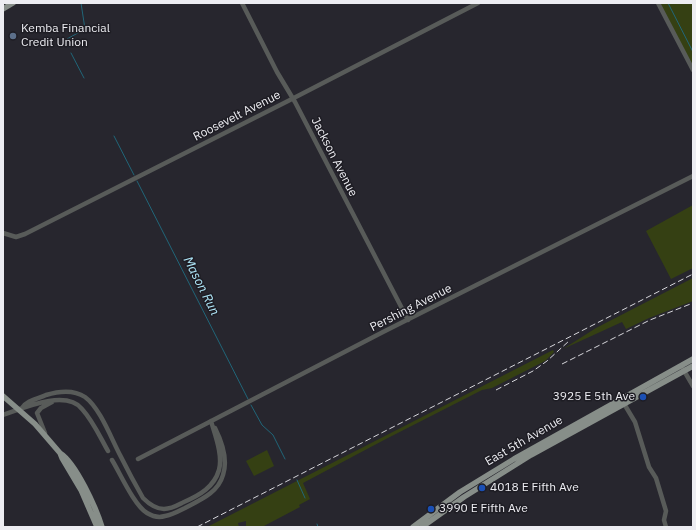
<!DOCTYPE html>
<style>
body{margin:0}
#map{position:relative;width:696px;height:530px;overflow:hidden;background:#27262e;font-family:"IBM Plex Sans",sans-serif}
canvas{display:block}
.frame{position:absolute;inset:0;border:4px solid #ededf2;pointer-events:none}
</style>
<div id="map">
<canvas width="696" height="530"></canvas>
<div class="frame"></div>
</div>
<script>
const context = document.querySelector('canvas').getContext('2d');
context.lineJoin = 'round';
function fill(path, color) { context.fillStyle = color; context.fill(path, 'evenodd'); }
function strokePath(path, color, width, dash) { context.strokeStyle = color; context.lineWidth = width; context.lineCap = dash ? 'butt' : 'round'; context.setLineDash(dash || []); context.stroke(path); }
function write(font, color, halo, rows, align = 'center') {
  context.font = font + ' "IBM Plex Sans",sans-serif'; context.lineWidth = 3; context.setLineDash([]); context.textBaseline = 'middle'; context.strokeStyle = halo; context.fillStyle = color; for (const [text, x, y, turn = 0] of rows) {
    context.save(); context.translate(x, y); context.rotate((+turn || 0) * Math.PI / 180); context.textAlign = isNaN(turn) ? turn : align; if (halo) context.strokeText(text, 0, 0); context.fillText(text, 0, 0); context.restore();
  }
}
fill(new Path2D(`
 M658,3h35v67z
 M693,205v63l-22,11 -25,-48z
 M693,278v23l-44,17 -23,11 -4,-7 -59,27 33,-21z
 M553,350l1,2 -9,9 -53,27 -10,2 -98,50 -81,43 7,16 -11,6 1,2 -38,20h-16v-6l-8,2 1,4h-32z
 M267,450l7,16 -20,10 -8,-15z`), '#354013');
strokePath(new Path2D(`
 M668,3l25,49
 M69,47l-3,-5 1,-3 18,-10 -4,-26
 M71,53l13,25
 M114,136l20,39
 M137,181l111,218
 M251,405l11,20 11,10 12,24
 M297,480l8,18
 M317,524l1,3`), '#216679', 1);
strokePath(new Path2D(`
 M242,3l35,69 18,30 113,218
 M658,3l35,67
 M3,233l13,4 9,-3 263,-133 190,-98
 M683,369l10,17
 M623,402l12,20 14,45 7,11 10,33 -2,9 2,7
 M22,408c5,-8 16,-9 24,-13 13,-4 27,-6 39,2 15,11 26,41 35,58 7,14 15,29 23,43 6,6 13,11 21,11 8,0 14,-4 20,-7 16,-7 30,-15 35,-32 4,-15 -4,-35 -8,-49
 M3,415c20,-7 63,-26 79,-6 11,12 18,28 26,42
 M45,433l-8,-20 4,-5 11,-6
 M138,459l245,-127 310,-156
 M112,460c8,13 22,45 35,53 5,3 12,5 18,3 7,-1 14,-5 20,-8 15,-8 33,-15 38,-33 5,-15 -1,-33 -8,-47`), '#585b59', 4.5);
strokePath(new Path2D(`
 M3,9l10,-6
 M3,396l32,28 25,29c16,10 36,55 42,74
 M60,453l2,5 19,32 16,37
 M413,527l47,-35 54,-33 179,-100
 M422,527l42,-30 67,-42 162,-89`), '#878e89', 5.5);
strokePath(new Path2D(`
 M562,364l88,-44 43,-17
 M496,390l37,-19 14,-10 22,-20
 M197,527l496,-253`), '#d6d6db', 1, [6, 3]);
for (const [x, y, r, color] of [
 [13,36,4,"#5c6f8a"],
 [643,397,4,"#1a4fb4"],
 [482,488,4,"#1a4fb4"],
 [431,509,4,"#1a4fb4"]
]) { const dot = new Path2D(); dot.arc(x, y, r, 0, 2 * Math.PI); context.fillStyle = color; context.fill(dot); strokePath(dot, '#1e1d24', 1.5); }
write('12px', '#ededf2', '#1e1d24', [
 ["Kemba Financial",21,29],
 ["Credit Union",21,43],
 ["3925 E 5th Ave",635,397,"right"],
 ["4018 E Fifth Ave",490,488],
 ["3990 E Fifth Ave",439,509]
], 'left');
write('12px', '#ededf2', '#1e1d24', [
 ["Roosevelt Avenue",237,116,-27],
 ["Jackson Avenue",334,157,63],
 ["Pershing Avenue",411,308,-27],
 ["East 5th Avenue",524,441,-30]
]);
write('italic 13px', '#afe6f8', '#1e1d24', [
 ["Mason Run",201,286,63]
]);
</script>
